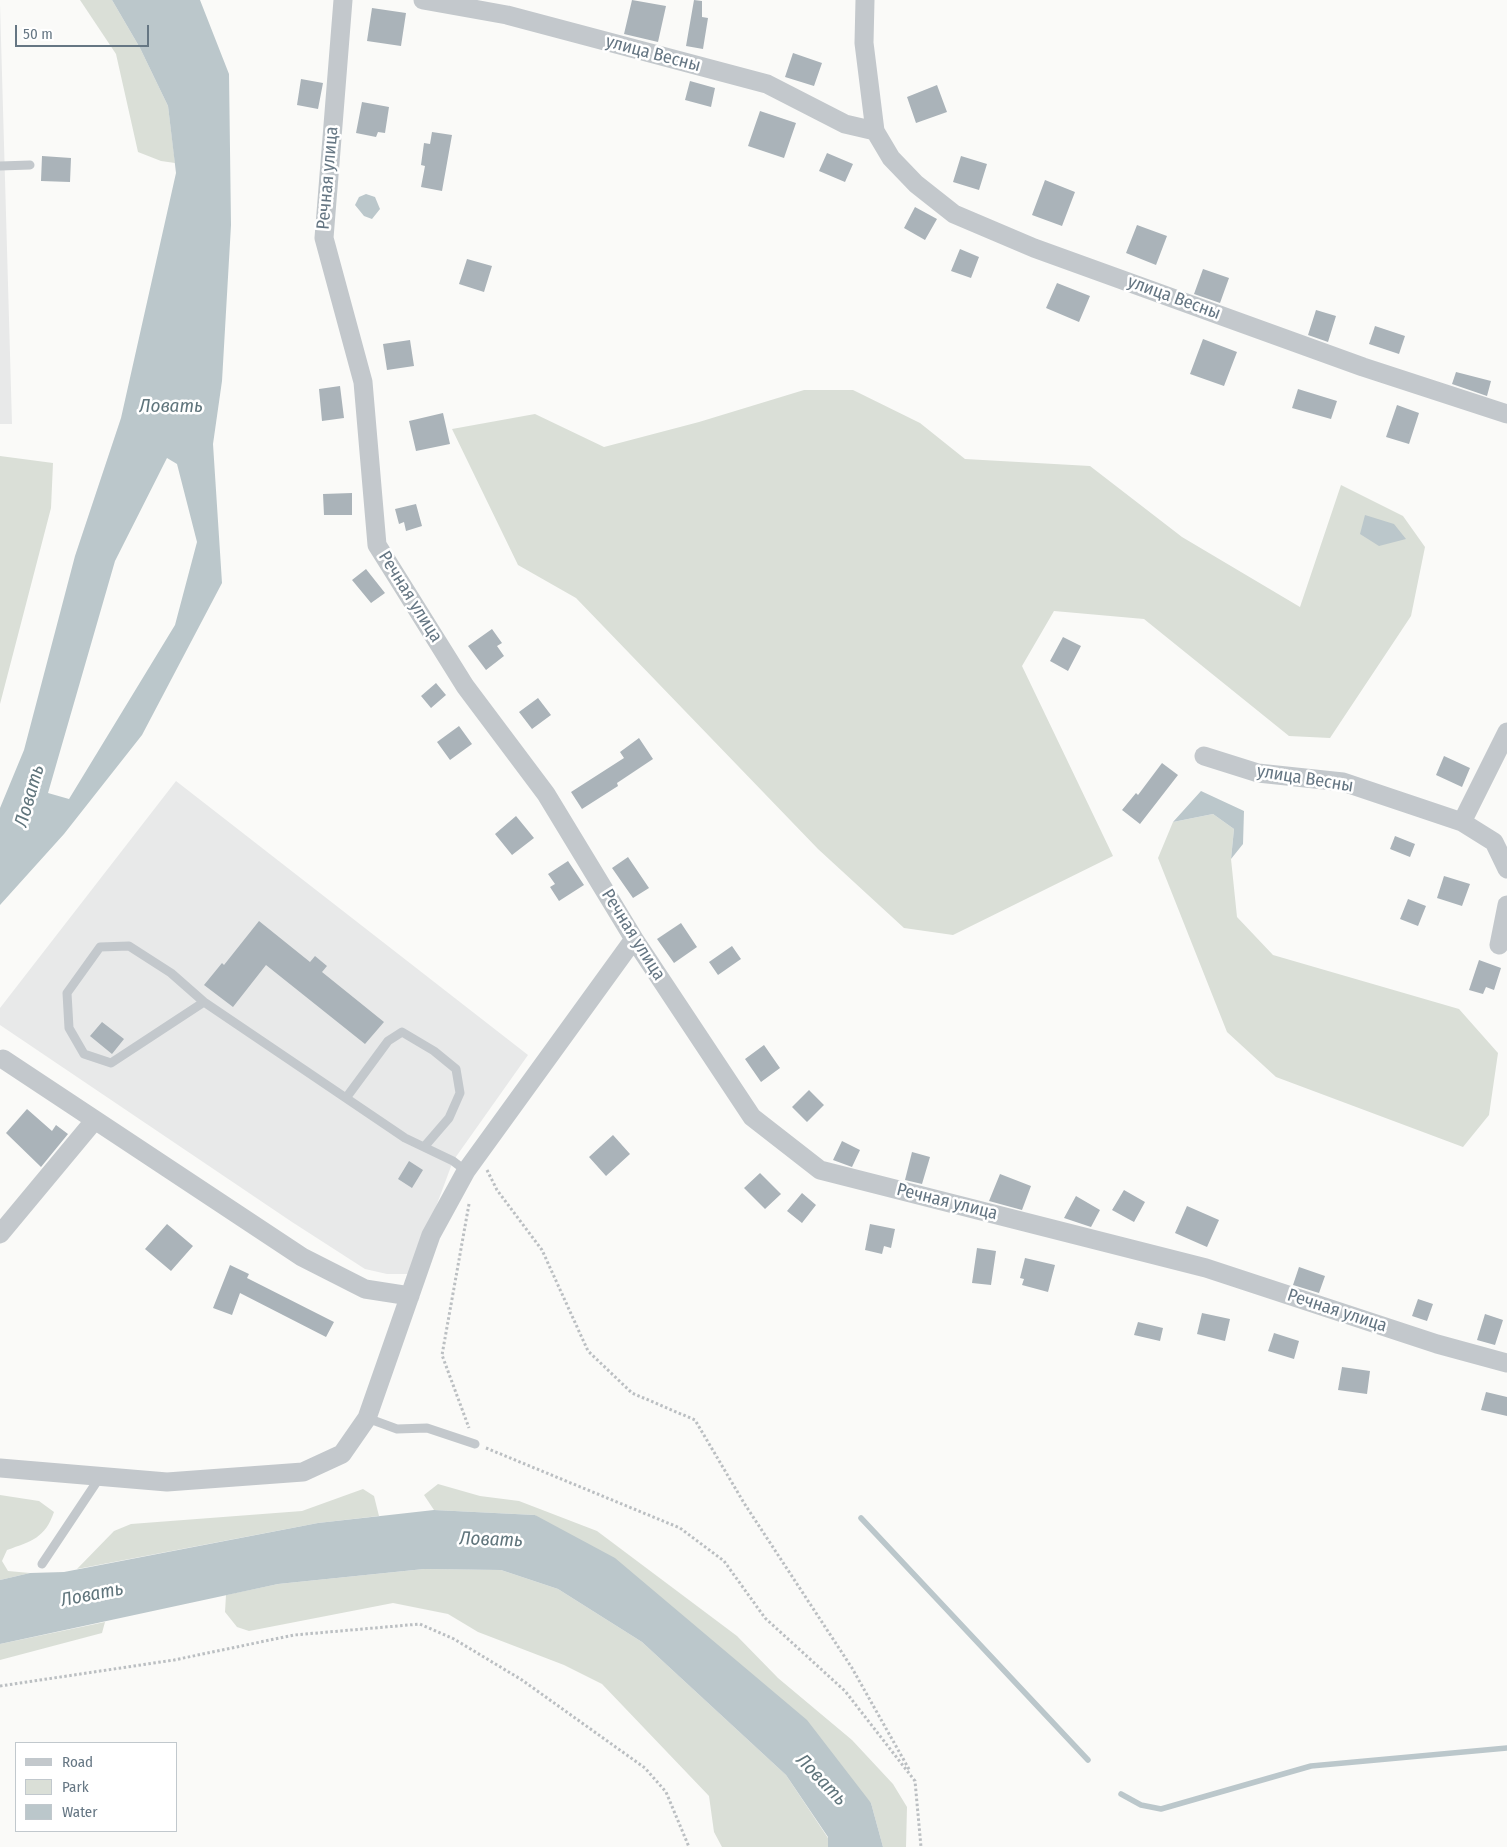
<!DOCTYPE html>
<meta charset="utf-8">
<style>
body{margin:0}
#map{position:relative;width:1507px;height:1847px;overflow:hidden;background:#fafaf8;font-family:"Fira Sans Condensed",sans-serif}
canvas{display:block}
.legend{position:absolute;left:15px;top:1742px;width:162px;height:90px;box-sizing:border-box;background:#fff;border:1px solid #c1c8cd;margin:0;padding:6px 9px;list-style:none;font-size:15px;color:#657683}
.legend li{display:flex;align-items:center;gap:10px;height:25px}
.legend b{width:25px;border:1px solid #c1c8cd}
.scale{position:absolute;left:15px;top:25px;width:134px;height:22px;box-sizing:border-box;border:2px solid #657683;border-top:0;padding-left:6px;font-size:15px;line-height:18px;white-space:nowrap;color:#657683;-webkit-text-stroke:4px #fff;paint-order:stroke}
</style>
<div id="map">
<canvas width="1507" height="1847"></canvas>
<ul class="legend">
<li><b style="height:6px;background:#c3c8cc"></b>Road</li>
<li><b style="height:14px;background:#dadfd7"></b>Park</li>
<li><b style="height:14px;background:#bbc7cb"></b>Water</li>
</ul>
<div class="scale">50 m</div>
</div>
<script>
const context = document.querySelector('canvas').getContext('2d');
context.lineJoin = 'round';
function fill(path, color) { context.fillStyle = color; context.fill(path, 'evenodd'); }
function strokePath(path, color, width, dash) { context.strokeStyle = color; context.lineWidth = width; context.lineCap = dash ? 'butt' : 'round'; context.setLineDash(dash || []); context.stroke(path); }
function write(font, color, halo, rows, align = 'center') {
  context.font = font + ' "Fira Sans Condensed",sans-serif'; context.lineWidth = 5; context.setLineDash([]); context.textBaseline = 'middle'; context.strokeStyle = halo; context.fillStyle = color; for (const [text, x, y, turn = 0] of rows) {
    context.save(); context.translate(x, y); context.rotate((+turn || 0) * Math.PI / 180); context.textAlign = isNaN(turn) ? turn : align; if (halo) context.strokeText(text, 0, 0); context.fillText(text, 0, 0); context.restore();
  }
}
fill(new Path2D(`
 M0,4l12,420h-12z
 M176,781l352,274 -75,106 -42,113h-24l-22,-5 -73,-47 -292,-197v-17z`), '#e8e9e9');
fill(new Path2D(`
 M80,0h32l28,48 28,58 7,57 -14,-2 -23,-9 -22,-98z
 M804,390h49l67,33 45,36 125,7 92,71 118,70 41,-122 62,31 22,31 -14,69 -81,122 -41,-2 -145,-117 -90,-8 -32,55 91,190 -160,79 -49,-7 -86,-79 -242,-251 -58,-33 -66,-136 83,-15 69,33 95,-25z
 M0,456l53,7 -2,45 -51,196z
 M1213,814l21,15 -3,30 6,58 36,38 186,54 39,44 -9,62 -26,32 -187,-70 -49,-45 -69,-174 15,-36z
 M438,1484l42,12 39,5 78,30 140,105 41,42 74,62 41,44 14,23 -1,40h-23l-12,-44 -336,-288 -101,-5 -10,-15z
 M363,1489l11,7 5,20 -61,7 -241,46 37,-38 17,-7 171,-13z
 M0,1495l39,6 15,11c-9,26 -22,29 -47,38l-5,11 6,10 22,2 -30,7z
 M424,1569l77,1 57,19 84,53 144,133 42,63v9h-106l-8,-15 -5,-36 -107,-112 -38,-19 -86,-33 -30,-18 -55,-11 -144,28 -12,-4 -12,-15 1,-17 52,-11z
 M105,1622l-3,11 -102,27v-16z`), '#dadfd7');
fill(new Path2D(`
 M112,0h88l29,74 2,151 -9,156 -9,63 9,139 -80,152 -78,99 -64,71v-97l24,-58 51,-194 46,-138 55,-245 -8,-67 -28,-58zM167,458l10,6 20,78 -22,83 -106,174 -21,-6 67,-232z
 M366,194l9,3 5,12 -8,10 -8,-3 -9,-11 4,-8z
 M1365,515l29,9 12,15 -27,7 -19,-12z
 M1201,791l43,20 -1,33 -12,15 3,-30 -21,-15 -40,8z
 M434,1510l101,5 80,43 192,162 64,83 12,44h-55v-10l-42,-62 -144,-133 -84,-53 -57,-19 -77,-1 -146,15 -278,60v-64l30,-7 34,-1 254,-49z`), '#bbc7cb');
strokePath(new Path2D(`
 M861,1518l227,242
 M1121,1794l20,11 20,4 150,-43 196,-18`), '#bbc7cb', 5.5);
fill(new Path2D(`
 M632,0l34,6 -8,36 -34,-8z
 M694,0l8,1v16l6,1 -5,31 -17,-3z
 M372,8l34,5 -5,33 -34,-5z
 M793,53l29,10 -8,23 -29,-9z
 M301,79l22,4 -5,26 -21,-4z
 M690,81l25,7 -4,19 -26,-7z
 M937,85l10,27 -31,11 -9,-26z
 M362,102l27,5 -4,26 -7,-1 -2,5 -20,-4z
 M760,111l36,12 -12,35 -36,-12z
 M432,132l20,3 -10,56 -21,-4 4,-21 -4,-1 3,-22 6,1z
 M827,153l26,11 -8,18 -26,-11z
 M42,156l29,2 -1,24 -29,-1z
 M961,156l26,8 -8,26 -26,-8z
 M1045,180l30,12 -13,34 -30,-11z
 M915,207l22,12 -12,21 -21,-12z
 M1137,225l30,11 -11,29 -30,-12z
 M960,249l19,8 -8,21 -20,-7z
 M467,259l25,7 -8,26 -25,-8z
 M1203,269l26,9 -9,25 -26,-9z
 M1057,283l33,13 -11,26 -33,-14z
 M1316,310l20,6 -8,26 -20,-7z
 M1375,326l30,10 -6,18 -30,-10z
 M1203,339l34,13 -13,34 -34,-12z
 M410,340l4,26 -27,4 -4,-26z
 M1456,372l35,9 -4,15 -35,-12z
 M340,386l4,32 -22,3 -3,-32z
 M1298,389l39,12 -6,18 -39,-11z
 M1397,405l22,8 -10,31 -23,-7z
 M443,413l7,31 -34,7 -7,-30z
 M352,493v22h-28l-1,-21z
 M416,504l6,22 -16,5 -2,-9 -5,2 -4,-15z
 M366,569l19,24 -14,10 -19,-23z
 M492,629l10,14 -5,3 7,10 -18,14 -18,-24z
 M1063,637l18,9 -13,25 -18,-10z
 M436,683l10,12 -15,13 -10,-12z
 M538,698l13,17 -19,14 -13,-17z
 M459,726l13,18 -22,16 -13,-18z
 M639,738l14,21 -36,24 1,3 -36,23 -11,-17 53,-34 -4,-6z
 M1444,756l26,12 -8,19 -26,-12z
 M1162,763l16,12 -38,49 -18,-14 14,-17 2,2z
 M516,816l18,22 -22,17 -17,-21z
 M1395,836l20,8 -5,13 -20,-8z
 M628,857l21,31 -16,10 -21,-30z
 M568,861l16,24 -25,16 -9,-14 5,-3 -7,-10z
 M1444,876l26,8 -8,22 -25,-8z
 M1408,899l18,7 -8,20 -18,-7z
 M259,921l51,41 5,-6 12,10 -5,6 62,50 -19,22 -99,-79 -33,42 -29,-22 18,-22 2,2z
 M681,923l16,24 -23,16 -17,-24z
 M732,946l9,13 -23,16 -9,-13z
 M1479,960l22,8 -7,22 -8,-3 -3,7 -14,-4z
 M102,1022l22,17 -12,15 -22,-18z
 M764,1045l16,23 -19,14 -16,-23z
 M809,1090l15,15 -17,17 -15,-15z
 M27,1109l25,22 4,-6 12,9 -27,33 -35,-34z
 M613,1135l17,19 -24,22 -17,-19z
 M842,1141l18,9 -8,17 -19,-7z
 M912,1152l18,5 -8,27 -17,-4z
 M409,1161l14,9 -11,18 -14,-9z
 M760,1173l21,21 -16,15 -21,-21z
 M1000,1174l31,12 -9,24 -33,-9z
 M1124,1190l21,12 -11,20 -22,-12z
 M802,1193l14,12 -14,18 -15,-12z
 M1076,1196l24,14 -9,17 -27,-9z
 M1187,1206l32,14 -12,27 -32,-14z
 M167,1224l26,22 -22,25 -26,-22z
 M870,1224l25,5 -4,19 -7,-2 -2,8 -17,-4z
 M977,1248l19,3 -5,34 -19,-2z
 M1025,1258l30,7 -7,27 -26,-7 2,-6 -4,-1z
 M230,1265l19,9 -2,4 87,44 -8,15 -86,-44 -8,22 -19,-7z
 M1299,1267l26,9 -6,17 -26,-8z
 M1418,1299l15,5 -6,17 -15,-5z
 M1202,1313l28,6 -5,22 -28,-7z
 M1485,1314l18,6 -8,25 -18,-5z
 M1138,1322l25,6 -3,13 -26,-6z
 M1274,1333l25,8 -5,18 -26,-8z
 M1342,1367l28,4 -3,23 -29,-4z
 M1486,1392l21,5v19l-26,-6z`), '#aab3b9');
strokePath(new Path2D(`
 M487,1170l10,20 45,60 46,101 44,42 63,27 49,83 108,165 58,103
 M469,1204l-27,151 27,73
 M486,1448l194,80 44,33 41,57 80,73 70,90 6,66
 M0,1686l174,-26 120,-25 126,-11 34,15 68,41 123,88 21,24 23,55`), '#bbbfc2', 3, [2.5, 2.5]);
strokePath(new Path2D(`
 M0,166l30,-1
 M204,1002l-93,61 -27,-9 -15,-26 -2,-35 33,-46 29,-1 42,27 33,29 201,136 48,23 13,10
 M346,1098l42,-57 14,-9 32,19 22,18 4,24 -11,25 -25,29
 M367,1418l30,11 30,-1 48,16
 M42,1564l58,-87`), '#c3c8cc', 9);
strokePath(new Path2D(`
 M343,0l-19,238 39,144 14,163 88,141 81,108 88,145 118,178 68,53 386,98 231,76 70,19
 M423,0l84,15 260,69 78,40 30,7
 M865,0l-1,43 11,88 16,27 25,26 38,30 80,34 329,119 144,47
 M1204,756l54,17 85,9 119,40 32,20 13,27
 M1462,822l45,-90
 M1499,945l8,-40
 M3,1059l299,198 63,32 45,7
 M0,1234l94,-113
 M0,1468l167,14 136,-10 39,-18 25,-36 64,-183 35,-64 168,-232`), '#c3c8cc', 19);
write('18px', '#657683', '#fff', [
 ["улица Весны",653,54,15],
 ["Речная улица",328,178,-85],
 ["улица Весны",1174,298,20],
 ["Речная улица",410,597,58],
 ["улица Весны",1305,779,9],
 ["Речная улица",633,935,58],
 ["Речная улица",947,1202,14],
 ["Речная улица",1337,1311,18]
]);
write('italic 19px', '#60757c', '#fff', [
 ["Ловать",171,407],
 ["Ловать",30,796,-74],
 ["Ловать",491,1540,2],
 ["Ловать",92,1595,-11],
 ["Ловать",821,1780,46]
]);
</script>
